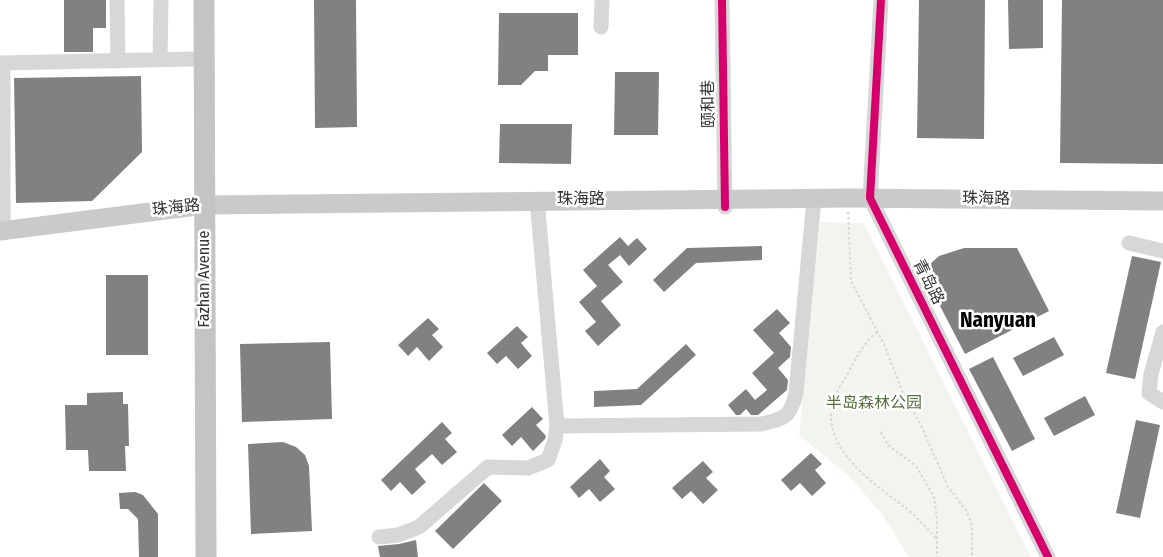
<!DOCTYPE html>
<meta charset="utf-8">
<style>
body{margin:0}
canvas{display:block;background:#fff}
</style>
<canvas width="1163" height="557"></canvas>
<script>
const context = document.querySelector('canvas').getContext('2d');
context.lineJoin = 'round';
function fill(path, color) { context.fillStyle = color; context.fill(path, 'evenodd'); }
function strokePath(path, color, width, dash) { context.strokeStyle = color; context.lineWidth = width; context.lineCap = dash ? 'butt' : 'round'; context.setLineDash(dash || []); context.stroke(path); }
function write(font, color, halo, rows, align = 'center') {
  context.font = font + ' "Fira Sans Condensed","Noto Sans SC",sans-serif'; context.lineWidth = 5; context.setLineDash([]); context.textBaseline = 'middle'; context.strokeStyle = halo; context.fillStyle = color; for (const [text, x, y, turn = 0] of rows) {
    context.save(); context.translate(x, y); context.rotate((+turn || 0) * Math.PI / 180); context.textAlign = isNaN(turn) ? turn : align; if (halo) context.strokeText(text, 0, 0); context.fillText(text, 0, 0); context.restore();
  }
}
fill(new Path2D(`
 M820,222l44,1 167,334h-122l-27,-43 -33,-38 -50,-41z`), '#f1f5ed');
fill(new Path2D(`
 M64,0h42v28h-13v24h-29z
 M314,0h42l1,127 -42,1z
 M919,0h66l-1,139 -67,-1z
 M1008,0h35v48l-34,1z
 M1062,0h101v164l-103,-1z
 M499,13h79v42h-30v16h-13l-14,14h-23z
 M615,72h44l-1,63h-44z
 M141,76l1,76 -50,49 -76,2 -2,-125z
 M500,124h72l-1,40 -72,-1z
 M620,237l8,9 9,-8 10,11 -18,17 -9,-11 -12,10 15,17 -22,19 20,24 -23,21 -13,-15 11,-9 -17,-20 18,-16 -14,-16z
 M762,246v14l-66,3 -32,29 -11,-12 34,-32z
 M964,248h53l32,63 -84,43 -38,-73 -1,-9 3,-7 10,-9z
 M1132,256l29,6 -26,117 -29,-6z
 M106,275h42v80h-42z
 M777,309l13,14 -11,10 12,14 -1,10 -12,11 10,12 -1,10 -29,25h-7l-5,-6 -6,6h-4l-8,-10 18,-16 9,11 12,-10 -15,-17 22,-20 -21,-23z
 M428,318l11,11 -7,6 11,12 -14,14 -12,-14 -9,9 -10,-11z
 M517,326l11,11 -7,6 11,13 -14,13 -12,-13 -9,8 -10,-11z
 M1054,337l10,18 -41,21 -10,-18z
 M330,342l2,77 -90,3 -2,-78z
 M686,344l10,11 -55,50 -47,2v-16l43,-2z
 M993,357l42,82 -23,12 -43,-82z
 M123,392v12h5l1,42h-4l1,25h-37l-1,-21h-22l-1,-45h22v-12z
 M1085,396l10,19 -41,21 -10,-18z
 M532,407l11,12 -7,6 10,11 -1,3 -12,12 -12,-14 -9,9 -10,-11z
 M1136,420l24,5 -20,93 -24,-5z
 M442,422l10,11 -7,6 12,13 -15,13 -10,-11 -17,15 11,13 -14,13 -12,-13 -9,9 -10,-11z
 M283,442l13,5 9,8 4,11 3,65 -61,3 -3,-90z
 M811,453l11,11 -7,6 11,13 -14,13 -12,-13 -9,8 -10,-11z
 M600,459l10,12 -6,6 11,12 -15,13 -11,-13 -10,9 -9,-11z
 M703,461l10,11 -7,6 12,12 -15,14 -12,-13 -9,8 -10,-11z
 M484,483l18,18 -49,48 -18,-18z
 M135,492l8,3 15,19v43h-19l-1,-38 -10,-10h-8l-1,-16z
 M416,540l2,17h-38l-2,-11 21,-2z`), '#818181');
strokePath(new Path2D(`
 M848,212l3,69 33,63 18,47 18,32 28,64 18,23 6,15v32
 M877,332c-15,12 -21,27 -30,43 -6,9 -13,20 -15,31 -9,46 46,80 75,103 11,9 20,20 30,30
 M881,432l7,13 28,21 18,31 3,22v38`), '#d6d6d6', 2, [2.5, 2.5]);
strokePath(new Path2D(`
 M117,0l1,61
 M722,0l3,207
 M881,0l-11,198 178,359
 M601,27l1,-27
 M160,60l1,-60
 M0,63l193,-4
 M3,63v168
 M1129,243l34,8
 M1163,332l-12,42 -2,19 14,9
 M557,426l205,-2c23,-6 28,-6 34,-31l18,-194
 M379,537l19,-2 21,-8 69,-60 40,1 20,-8 7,-20 2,-14 -20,-226`), '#d7d7d7', 15);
strokePath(new Path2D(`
 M0,231l205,-26 643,-7 315,3`), '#cacaca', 19);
strokePath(new Path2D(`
 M204,0l2,557`), '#c4c4c4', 21);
strokePath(new Path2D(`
 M722,0l3,207
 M881,0l-11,198 178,359`), '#d6006c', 8);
write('16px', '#333', '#fff', [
 ["颐和巷",709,104,-91],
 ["珠海路",986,199,1],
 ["珠海路",581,200],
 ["珠海路",176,208,-6],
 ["Fazhan Avenue",205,279,-90],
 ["青岛路",928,282,63]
]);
write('16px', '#56703f', '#fff', [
 ["半岛森林公园",874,404]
]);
write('bold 21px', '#000', '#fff', [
 ["Nanyuan",998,321]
]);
</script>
